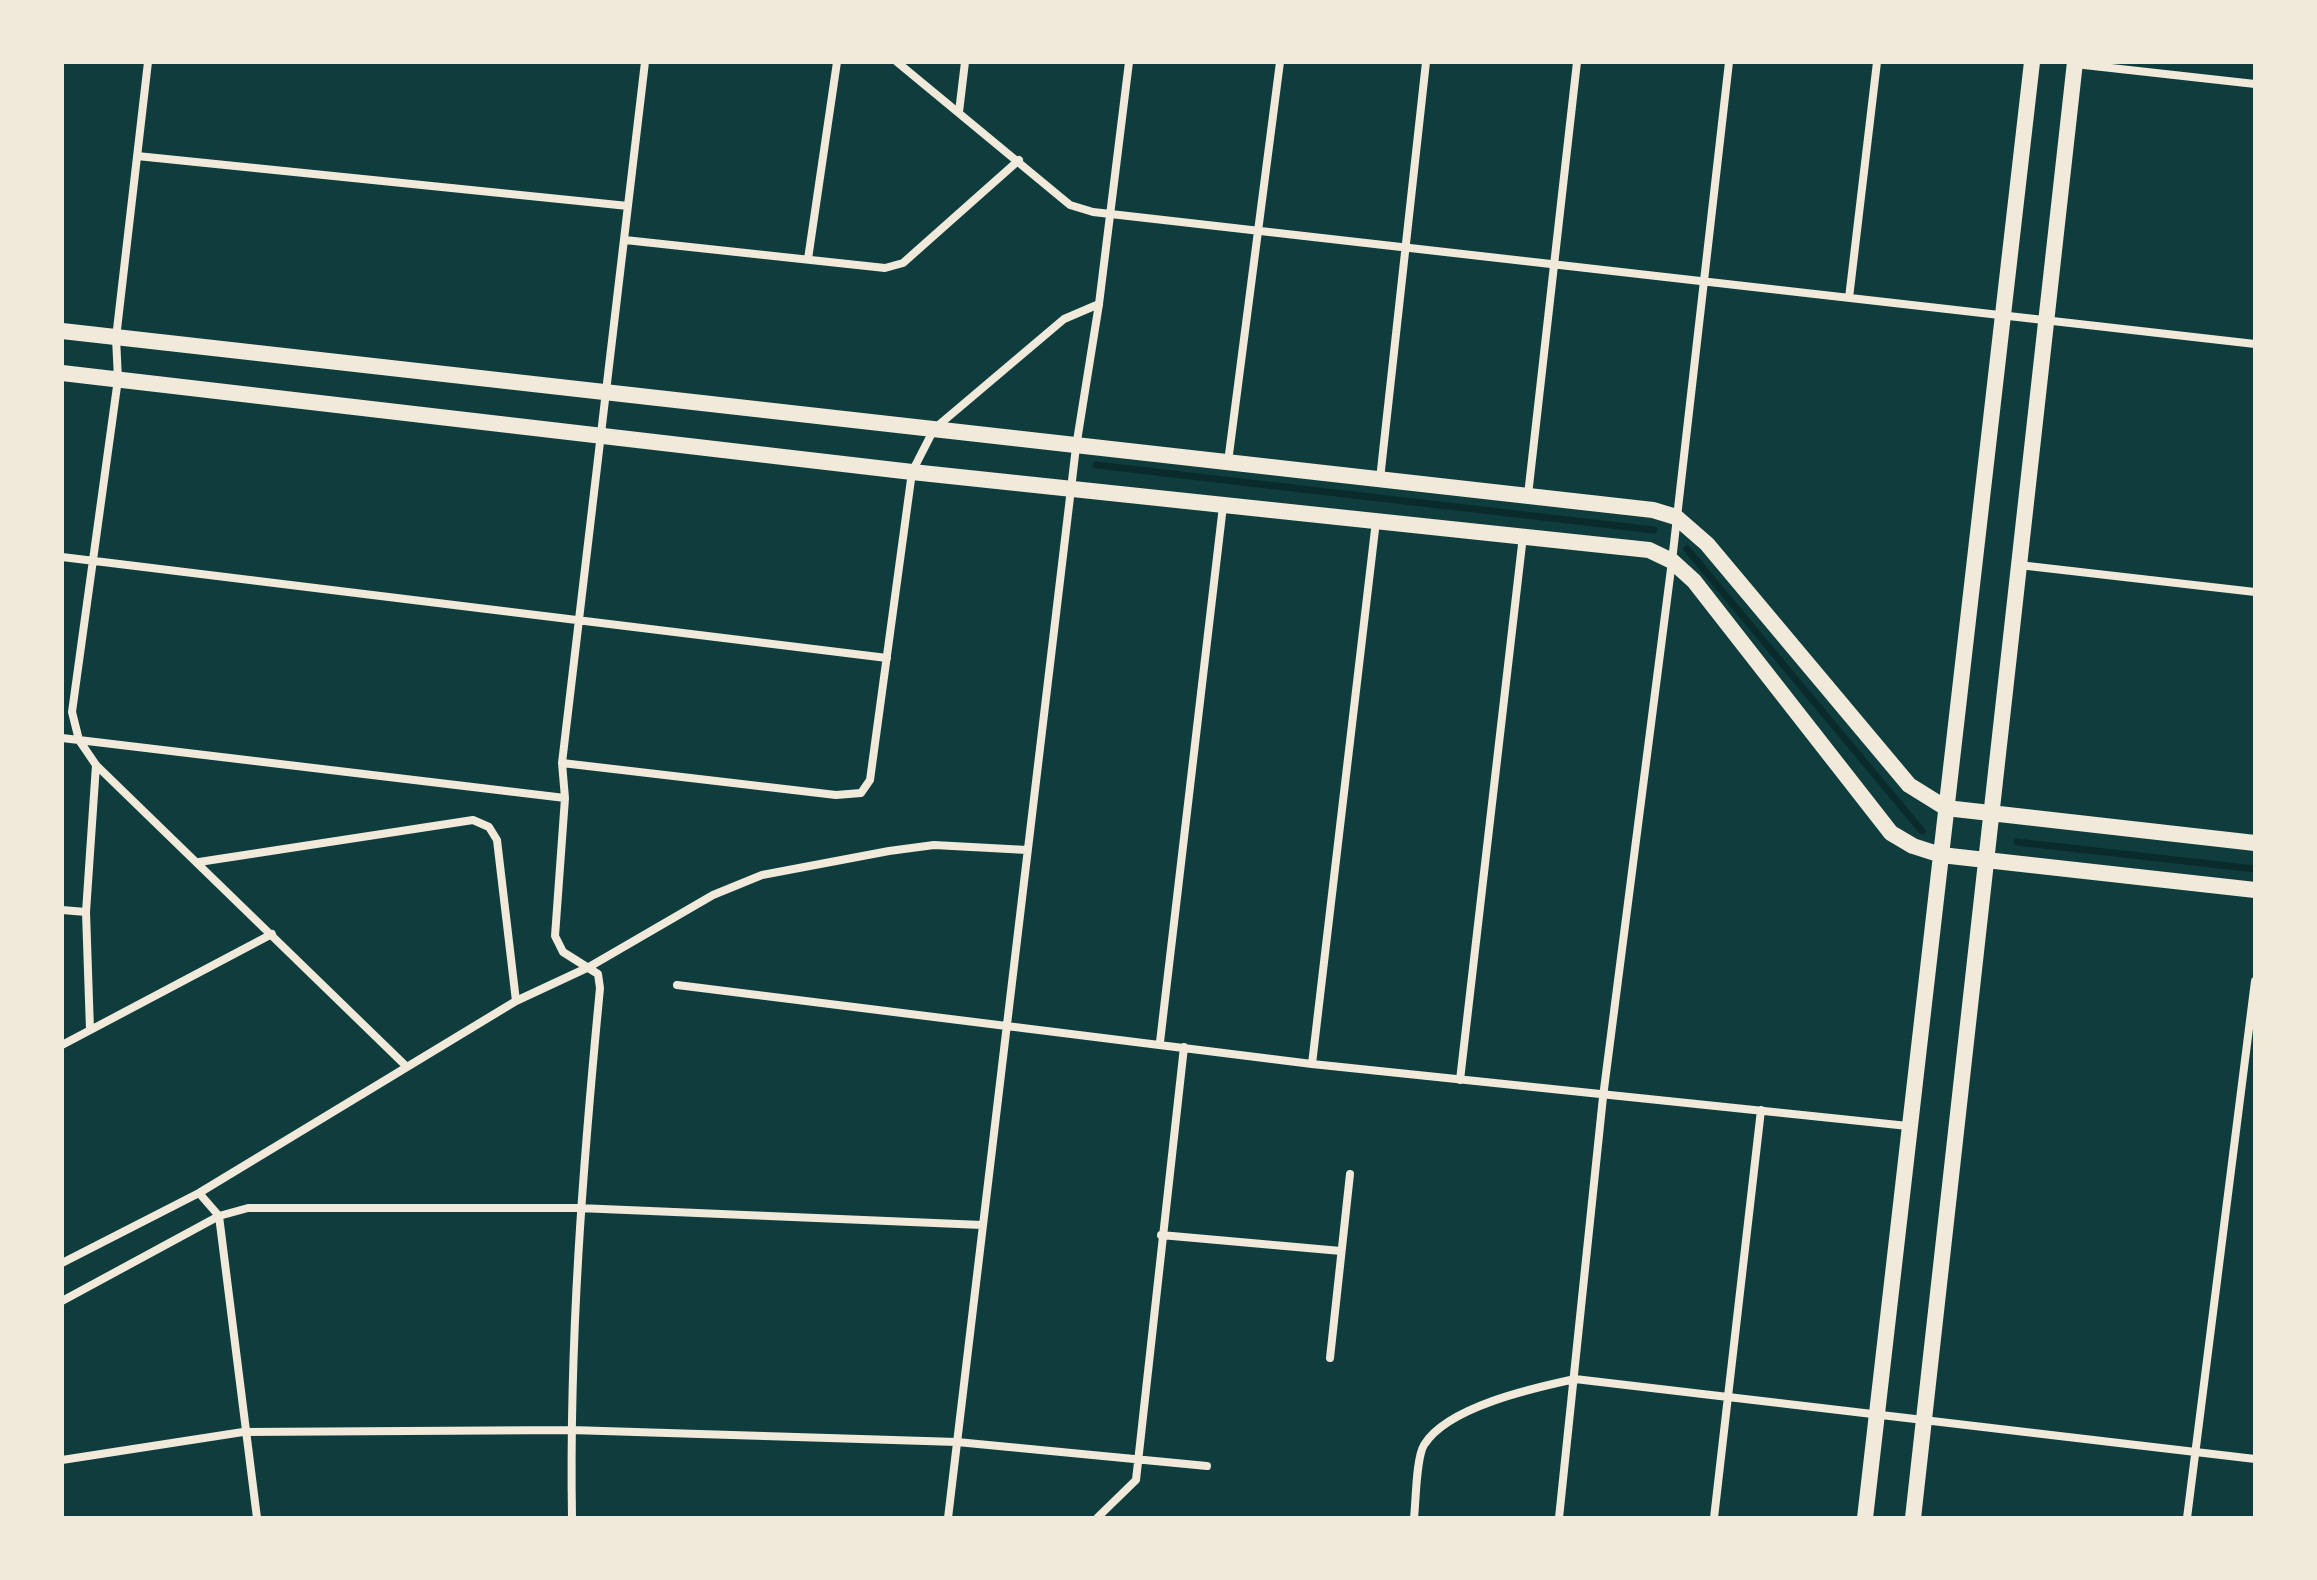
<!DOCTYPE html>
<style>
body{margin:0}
#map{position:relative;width:2317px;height:1580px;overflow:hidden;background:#0f3d3e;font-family:"Sofia Sans Condensed",sans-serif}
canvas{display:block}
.frame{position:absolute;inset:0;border:64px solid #f1e9da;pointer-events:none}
</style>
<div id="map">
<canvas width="2317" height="1580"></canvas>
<div class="frame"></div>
</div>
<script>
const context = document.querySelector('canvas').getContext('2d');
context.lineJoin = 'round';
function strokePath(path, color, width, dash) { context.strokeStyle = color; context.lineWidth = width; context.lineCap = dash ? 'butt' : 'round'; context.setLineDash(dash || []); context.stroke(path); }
strokePath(new Path2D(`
 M1096,465l558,65
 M1687,549l235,282
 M2017,842l238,27`), '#0a2a2b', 7);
strokePath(new Path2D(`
 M148,62l-32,276 2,41 -46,333 7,28 17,25 311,302
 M897,62l173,143 23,7 1162,132
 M2075,64l180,20
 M959,112l6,-50
 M137,156l491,50
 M625,240l260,28 18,-5 116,-103
 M808,259l29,-197
 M1849,298l28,-236
 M1228,462l52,-400
 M1380,479l46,-417
 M1528,495l49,-433
 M62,557l825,101
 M2019,565l236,27
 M62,738l503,60
 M562,763l274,32 25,-2 9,-13 42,-308 22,-43 130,-110 35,-15
 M199,862l274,-42 16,7 8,13 19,161
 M62,910l24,2
 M677,985l635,79 596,62
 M90,1030l-4,-118 10,-147
 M1160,1042l63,-536
 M62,1045l210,-111
 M1312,1064l64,-543
 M1460,1080l63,-544
 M199,1193l20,23 38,302
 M1161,1235l180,16
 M62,1263l137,-70 317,-192 73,-34 124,-72 49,-20 127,-24 45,-6 93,5
 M62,1301l157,-85 29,-8h331l403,17
 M1330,1358l20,-184
 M62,1460l181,-28 328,-2 386,12 250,24
 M572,1518c-3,-178 11,-354 28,-530l-2,-14 -35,-22 -8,-16 10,-138 -3,-35 83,-701
 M948,1518l128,-1071 23,-143 30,-242
 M1097,1518l39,-38 48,-433
 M1414,1518c2,-17 2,-60 10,-73 23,-38 109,-57 151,-66l680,80
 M1559,1518l44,-421 69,-536 57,-499
 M1714,1518l47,-408
 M2187,1518l68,-537`), '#f1e9da', 8);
strokePath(new Path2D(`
 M62,331l1591,179 23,7 31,27 202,241 37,23 309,35
 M62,373l850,99 737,78 23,11 22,20 197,252 22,13 28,9 314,35
 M1865,1518l167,-1456
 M1913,1518l162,-1456`), '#f1e9da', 16);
</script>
